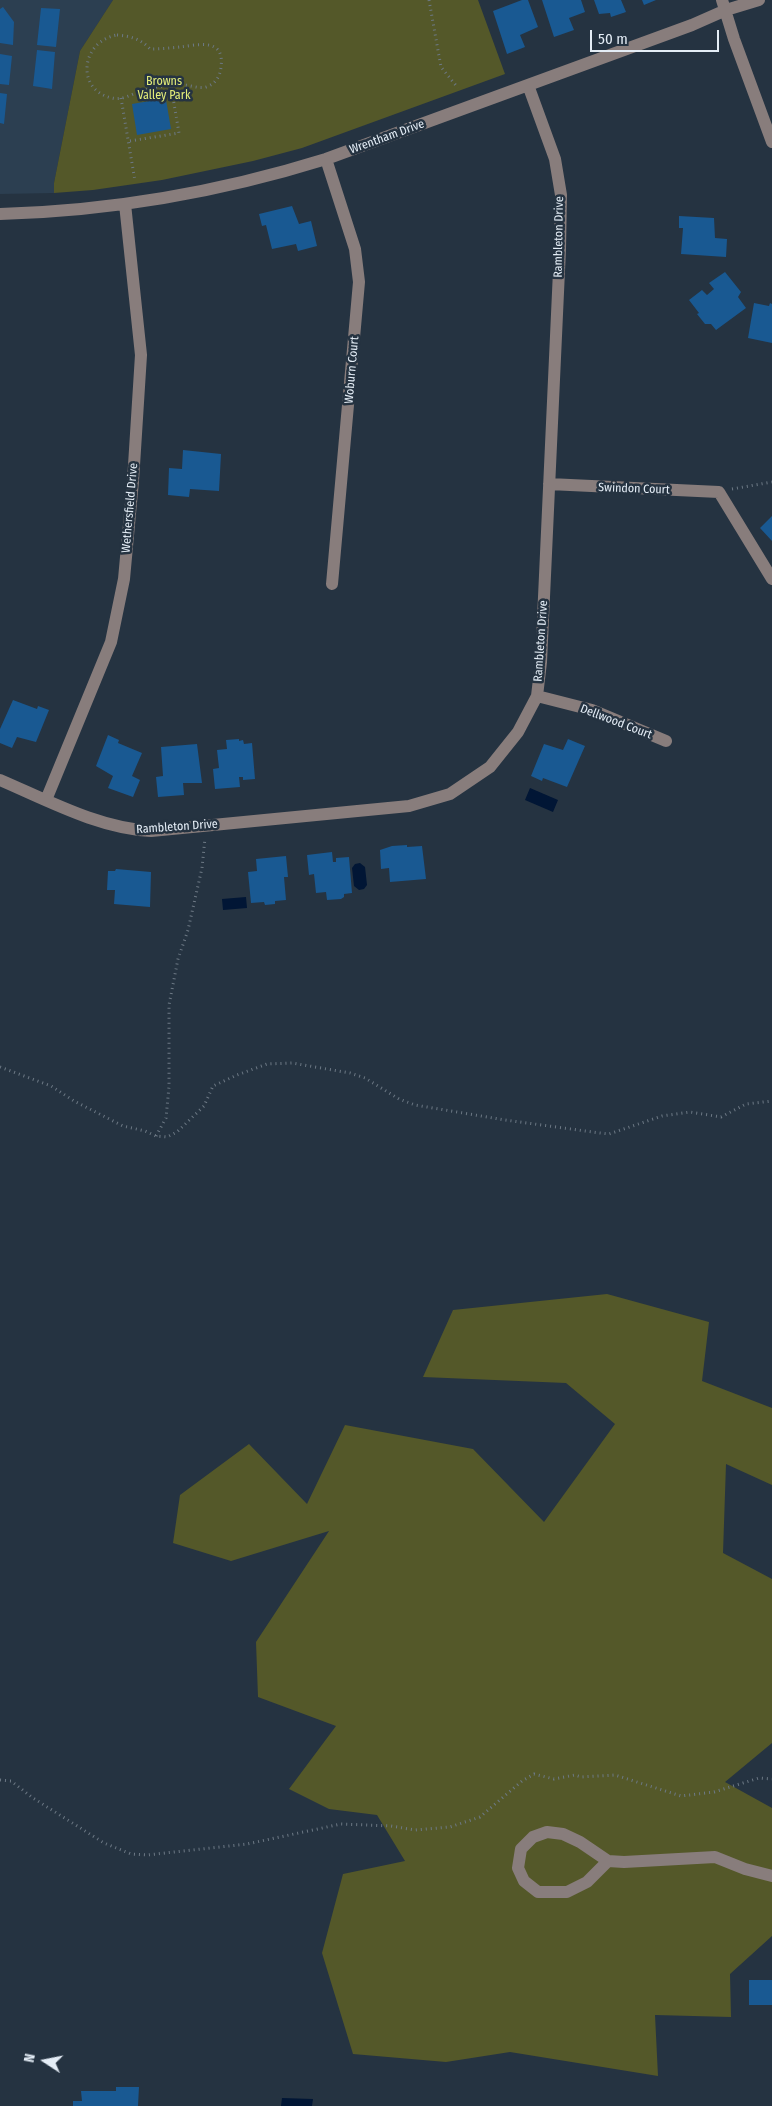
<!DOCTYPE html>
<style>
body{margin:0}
#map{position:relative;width:772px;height:2106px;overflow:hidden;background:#253341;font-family:"Fira Sans Condensed",sans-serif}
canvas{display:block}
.north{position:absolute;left:20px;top:2036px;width:50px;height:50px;-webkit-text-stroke:4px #253341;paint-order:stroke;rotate:281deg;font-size:14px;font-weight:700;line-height:20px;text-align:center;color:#e4edf6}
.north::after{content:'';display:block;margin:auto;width:18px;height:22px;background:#e4edf6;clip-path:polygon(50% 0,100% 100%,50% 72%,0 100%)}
.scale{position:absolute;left:590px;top:30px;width:129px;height:22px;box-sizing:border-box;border:2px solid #e4edf6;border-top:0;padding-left:6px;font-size:15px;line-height:18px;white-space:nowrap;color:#e4edf6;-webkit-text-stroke:4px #253341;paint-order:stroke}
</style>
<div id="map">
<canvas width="772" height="2106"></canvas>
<div class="north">N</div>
<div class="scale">50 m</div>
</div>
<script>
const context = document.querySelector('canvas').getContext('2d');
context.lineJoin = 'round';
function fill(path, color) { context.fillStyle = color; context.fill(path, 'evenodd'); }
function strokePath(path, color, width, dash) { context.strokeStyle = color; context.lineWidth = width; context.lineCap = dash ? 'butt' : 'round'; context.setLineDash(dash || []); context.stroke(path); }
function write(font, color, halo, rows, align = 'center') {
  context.font = font + ' "Fira Sans Condensed",sans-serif'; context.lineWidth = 5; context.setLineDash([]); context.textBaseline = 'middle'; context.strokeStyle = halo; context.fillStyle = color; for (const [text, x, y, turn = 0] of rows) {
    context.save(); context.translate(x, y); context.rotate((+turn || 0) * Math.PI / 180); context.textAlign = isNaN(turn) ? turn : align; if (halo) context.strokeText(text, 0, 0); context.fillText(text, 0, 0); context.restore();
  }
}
fill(new Path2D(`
 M0,0h113l-33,51 -26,132v10l-54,1z`), '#2c3f51');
fill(new Path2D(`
 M113,0h365l27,74 -203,74 -49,13 -91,19 -69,10 -39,3v-10l26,-132z
 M607,1294l102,28 -7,59 70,27v77l-46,-21 -3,89 49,26v164l-47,39 47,26v128l-42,38 1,43 -76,-2 3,61 -148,-24 -64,10 -93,-8 -31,-101 21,-79 62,-13 -28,-46 -48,-6 -40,-20 47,-63 -78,-29 -2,-55 73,-111 -98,30 -58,-18 7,-48 69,-51 58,60 38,-79 128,24 71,73 71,-98 -49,-41 -143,-6 30,-67z`), '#545829');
fill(new Path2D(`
 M530,788l28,12 -5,12 -28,-12z
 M360,863l5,4 2,18 -3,4 -5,1 -5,-4 -2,-18 3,-4z
 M246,897l1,11 -24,2 -1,-11z
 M282,2098l31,1 -1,7h-31z`), '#011635');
fill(new Path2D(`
 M522,0h6l10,27 -18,8 5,12 -18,7 -14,-43z
 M542,0h39l4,12 -16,6 5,12 -20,7z
 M594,0h27l5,12 -15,5 -1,-4 -11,1z
 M642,0h14l-12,5z
 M3,7l11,15 -1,23 -13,-2v-34z
 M41,8l19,1 -4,38 -19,-2z
 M37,50l18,2 -3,37 -19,-3z
 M0,54l12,2 -3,29 -9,-1z
 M0,93l7,1 -3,30 -4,-1z
 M165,94l6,35 -34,6 -5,-31 23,-4 -1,-5z
 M292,206l7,18 12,-3 6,25 -19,5 -2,-7 -24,5 -6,-24 -4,1 -3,-12z
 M679,216l35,2 1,20 12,1 -1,18 -45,-3 2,-26h-4z
 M725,272l16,20 -3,5 8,11 -30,22 -5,-6h-6l-8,-10 2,-1 -10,-13 13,-10 5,5 7,-6 -5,-6z
 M754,303l15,3 1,-3 2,1v39l-24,-5z
 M183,450l38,4 -2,37 -29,-2 -1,8 -21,-2 1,-27 13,1z
 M772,516v25l-12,-13z
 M13,700l24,9 1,-3 11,4 -13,32 -19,-5 -5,11 -12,-5v-14z
 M108,735l11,5 -1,3 24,10 -10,23 8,4 -7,17 -25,-9 5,-12 -17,-10z
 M239,739v2l4,-1 1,4 8,-1 3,36 -12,1v-3h-4l1,10 -25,2 -2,-20 6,-1 -2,-18 10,-1 -1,-9z
 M568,739l17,7 -18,41 -24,-9 -1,3 -11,-5 13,-32 19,6z
 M197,744l5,39h-19l1,12 -26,2 -2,-20 7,-1 -2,-29z
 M407,845v2l15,-1 4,33 -36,3 -1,-14 -8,1 -1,-19 12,-4z
 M332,852l1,10h3v-4l13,-1 3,36 -8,1v3l-3,2 -14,1 -1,-8 -10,1 -2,-19 -5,1 -2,-20z
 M286,856l2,21h-4l2,23 -11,1v3l-10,1 -1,-3 -13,1 -3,-31 9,-1 -1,-12z
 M116,869l35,3 -1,35 -36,-3 1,-14h-8l1,-19h7z
 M749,1980h23v25h-23z
 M116,2087h23l-1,19h-65v-5h9l-1,-10h35z`), '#195992');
strokePath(new Path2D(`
 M429,0l12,67 17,21
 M117,35c13,1 24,4 33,14 10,0 20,-1 30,-2 17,-2 45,-10 41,20 -1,10 -6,17 -15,20 -8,2 -15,-2 -23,-2 -11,-1 -27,2 -38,5 -11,2 -21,11 -33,8 -37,-8 -31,-57 5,-63z
 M121,98l14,83
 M130,141l49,-8 -8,-47
 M732,489l40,-7
 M0,1067l51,19 23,15 49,25 22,5 11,5 11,1 10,-5 27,-26 9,-20 24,-11 30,-11 25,-1 58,10 15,5 34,21 16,6 90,15 95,13 9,1 53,-18 28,-4 31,5 25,-13 26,-3
 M156,1136l10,-18 3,-31v-82l9,-46 10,-29 14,-62 3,-30
 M0,1780l11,1 22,17 71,45 27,11 16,1 100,-11 94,-20 50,2 24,4 35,-3 30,-10 42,-36 12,-7 20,5 21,-4 6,2 34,-2 66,21 33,-4 45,-14 13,1`), '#6d7985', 3, [1, 4]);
strokePath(new Path2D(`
 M722,0l12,39 38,103
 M326,159l29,90 4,33 -27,302
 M0,214c111,-3 220,-22 326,-55l366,-134 34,-15 33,-10
 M549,484l170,8 53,87
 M537,696l55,14 74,31
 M0,780c49,21 98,48 151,51l258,-25 41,-12 40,-27 28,-35 19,-36 4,-34 19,-413 1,-54 -6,-36 -27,-74
 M46,800l65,-158 13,-63 9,-98 8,-126 -16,-151
 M608,1861l-21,21 -20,10h-29l-14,-11 -6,-13 3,-19 12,-12 14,-5 16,2 17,8 28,19 16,1 91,-5 30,12 27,7`), '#887d7c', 12);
write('12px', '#e4ee79', '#253341', [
 ["Browns",164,82],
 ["Valley Park",164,96]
]);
write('12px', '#e4edf6', '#253341', [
 ["Wrentham Drive",387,137,-20],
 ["Rambleton Drive",559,237,-89],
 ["Woburn Court",352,370,-85],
 ["Swindon Court",634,489,2],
 ["Wethersfield Drive",130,508,-85],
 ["Rambleton Drive",541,641,-86],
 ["Dellwood Court",616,722,21],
 ["Rambleton Drive",177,827,-4]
]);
</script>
